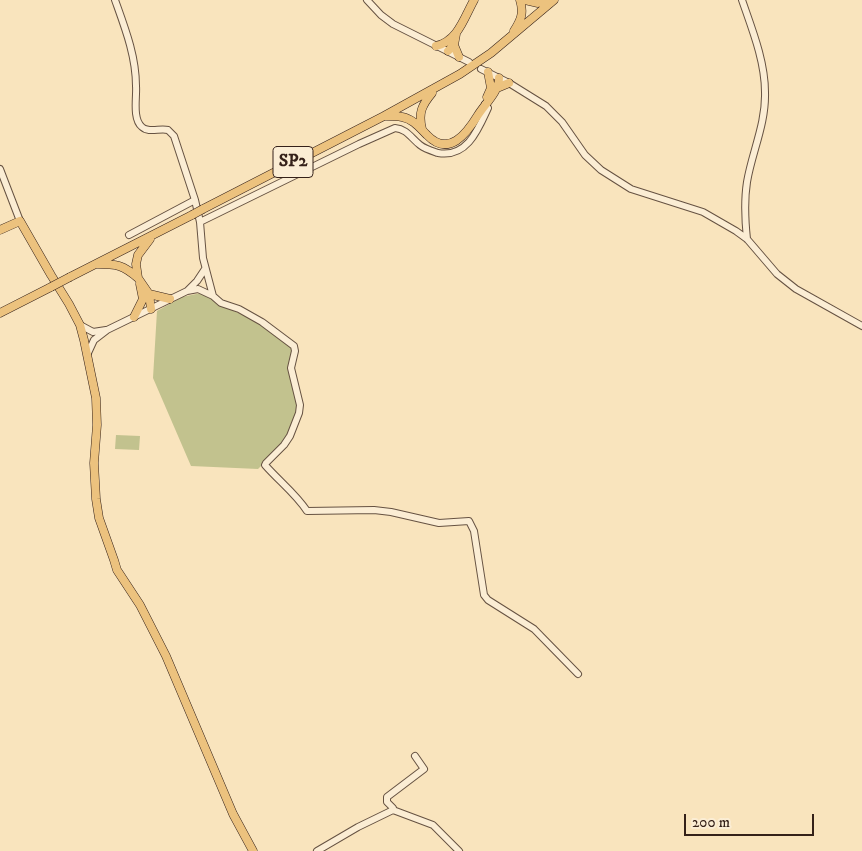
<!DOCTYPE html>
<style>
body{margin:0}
#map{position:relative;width:862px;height:851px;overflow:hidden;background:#f9e4bd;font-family:"IM FELL DW Pica",serif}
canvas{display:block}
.scale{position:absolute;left:684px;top:814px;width:130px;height:22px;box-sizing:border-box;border:2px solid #352119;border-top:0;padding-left:6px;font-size:15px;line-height:18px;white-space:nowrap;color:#352119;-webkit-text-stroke:4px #fbedd4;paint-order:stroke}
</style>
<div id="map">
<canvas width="862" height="851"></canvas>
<div class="scale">200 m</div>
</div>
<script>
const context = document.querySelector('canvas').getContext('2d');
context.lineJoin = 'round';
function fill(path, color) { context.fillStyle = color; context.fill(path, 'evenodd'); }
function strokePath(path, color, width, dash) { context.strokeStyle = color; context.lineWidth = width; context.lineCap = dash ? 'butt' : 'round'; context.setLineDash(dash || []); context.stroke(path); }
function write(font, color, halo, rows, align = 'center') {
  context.font = font + ' "IM FELL DW Pica",serif'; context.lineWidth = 5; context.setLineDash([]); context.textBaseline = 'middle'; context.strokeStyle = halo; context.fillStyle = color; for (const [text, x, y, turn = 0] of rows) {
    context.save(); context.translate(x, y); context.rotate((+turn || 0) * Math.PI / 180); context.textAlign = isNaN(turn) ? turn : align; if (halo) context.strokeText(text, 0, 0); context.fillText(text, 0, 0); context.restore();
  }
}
fill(new Path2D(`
 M201,293l13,6 5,5 43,20 30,22 1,6 -4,17 9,36v7l-15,32 -25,25 -67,-3 -38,-88 4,-67 25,-14z
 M116,435l24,1 -1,14 -24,-1z`), '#c2c28e');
const minor = new Path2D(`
 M115,0c10,28 21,56 21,86 1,10 -4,33 6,41 6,6 18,1 26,3l6,6 21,64 5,22 3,36 10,38 8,7 18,6 23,13 32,24 1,5 -4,17 9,37 -1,8 -9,23 -6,9 -18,18 -1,2c14,16 31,29 42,46l67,-1 17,2 48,11 30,-2 5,10 10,64 4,5 46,29 44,45
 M367,0l14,15 12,9 76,38
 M742,0c10,29 23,61 23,92 1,32 -13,60 -18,90 -3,19 -2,38 0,57
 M481,69l28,14 37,23 16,16 23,33 16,15 30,19 72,23 33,19 11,8 30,35 19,15 66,37
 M0,169l20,52
 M200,222l159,-78 36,-16c12,1 16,10 25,17 5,4 12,6 18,8 29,5 40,-23 50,-45l-3,-4
 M129,235l66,-35
 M187,291l10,-10 8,-12
 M80,325l13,7 13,-2
 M88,353l6,-13 13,-10 80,-39 11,-2 15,7
 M393,810v-2l-6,-6v-5l37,-28 -9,-13
 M317,851l41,-24 35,-17 40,15 26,26`);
const major = new Path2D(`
 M525,0l13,3 11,-3
 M514,31c7,-11 10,-18 6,-31
 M454,45l5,12
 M436,46c22,-5 28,-28 38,-46
 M448,51l6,-6 2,-11
 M497,88l12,-5
 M487,97l4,-9 -3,-16
 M386,116c5,0 11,0 16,1 11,2 17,10 25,18 22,23 40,-2 51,-20 7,-11 21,-24 21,-37
 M422,129c-4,-16 0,-24 10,-36
 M203,209l181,-93 76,-42 31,-21 63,-53
 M0,230l20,-9 31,54 18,29 11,21 4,15 12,58 1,27 -3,38 2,36 3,19 15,42 3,10 23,35 26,51 67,158 20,37
 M150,239l-12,16 -2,9 2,14 11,16 21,5
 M97,264c20,0 26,1 41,14
 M70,277l122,-62
 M149,294l2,15
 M0,313l51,-26
 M134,317l9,-18 -3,-15`);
strokePath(minor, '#665242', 8);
strokePath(major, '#352119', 9);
strokePath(minor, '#fbedd4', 6);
strokePath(major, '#ecc27e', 8);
const majorBridge = new Path2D(`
 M192,215l11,-6
 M51,287l19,-10`);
strokePath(majorBridge, '#352119', 9, []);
strokePath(majorBridge, '#ecc27e', 8);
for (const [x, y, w] of [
 [293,162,40]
]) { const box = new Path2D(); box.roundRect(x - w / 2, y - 15.5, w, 31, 4); context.fillStyle = '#fbedd4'; context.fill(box); strokePath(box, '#352119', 1); }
write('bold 18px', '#352119', null, [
 ["SP2",293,162]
]);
</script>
